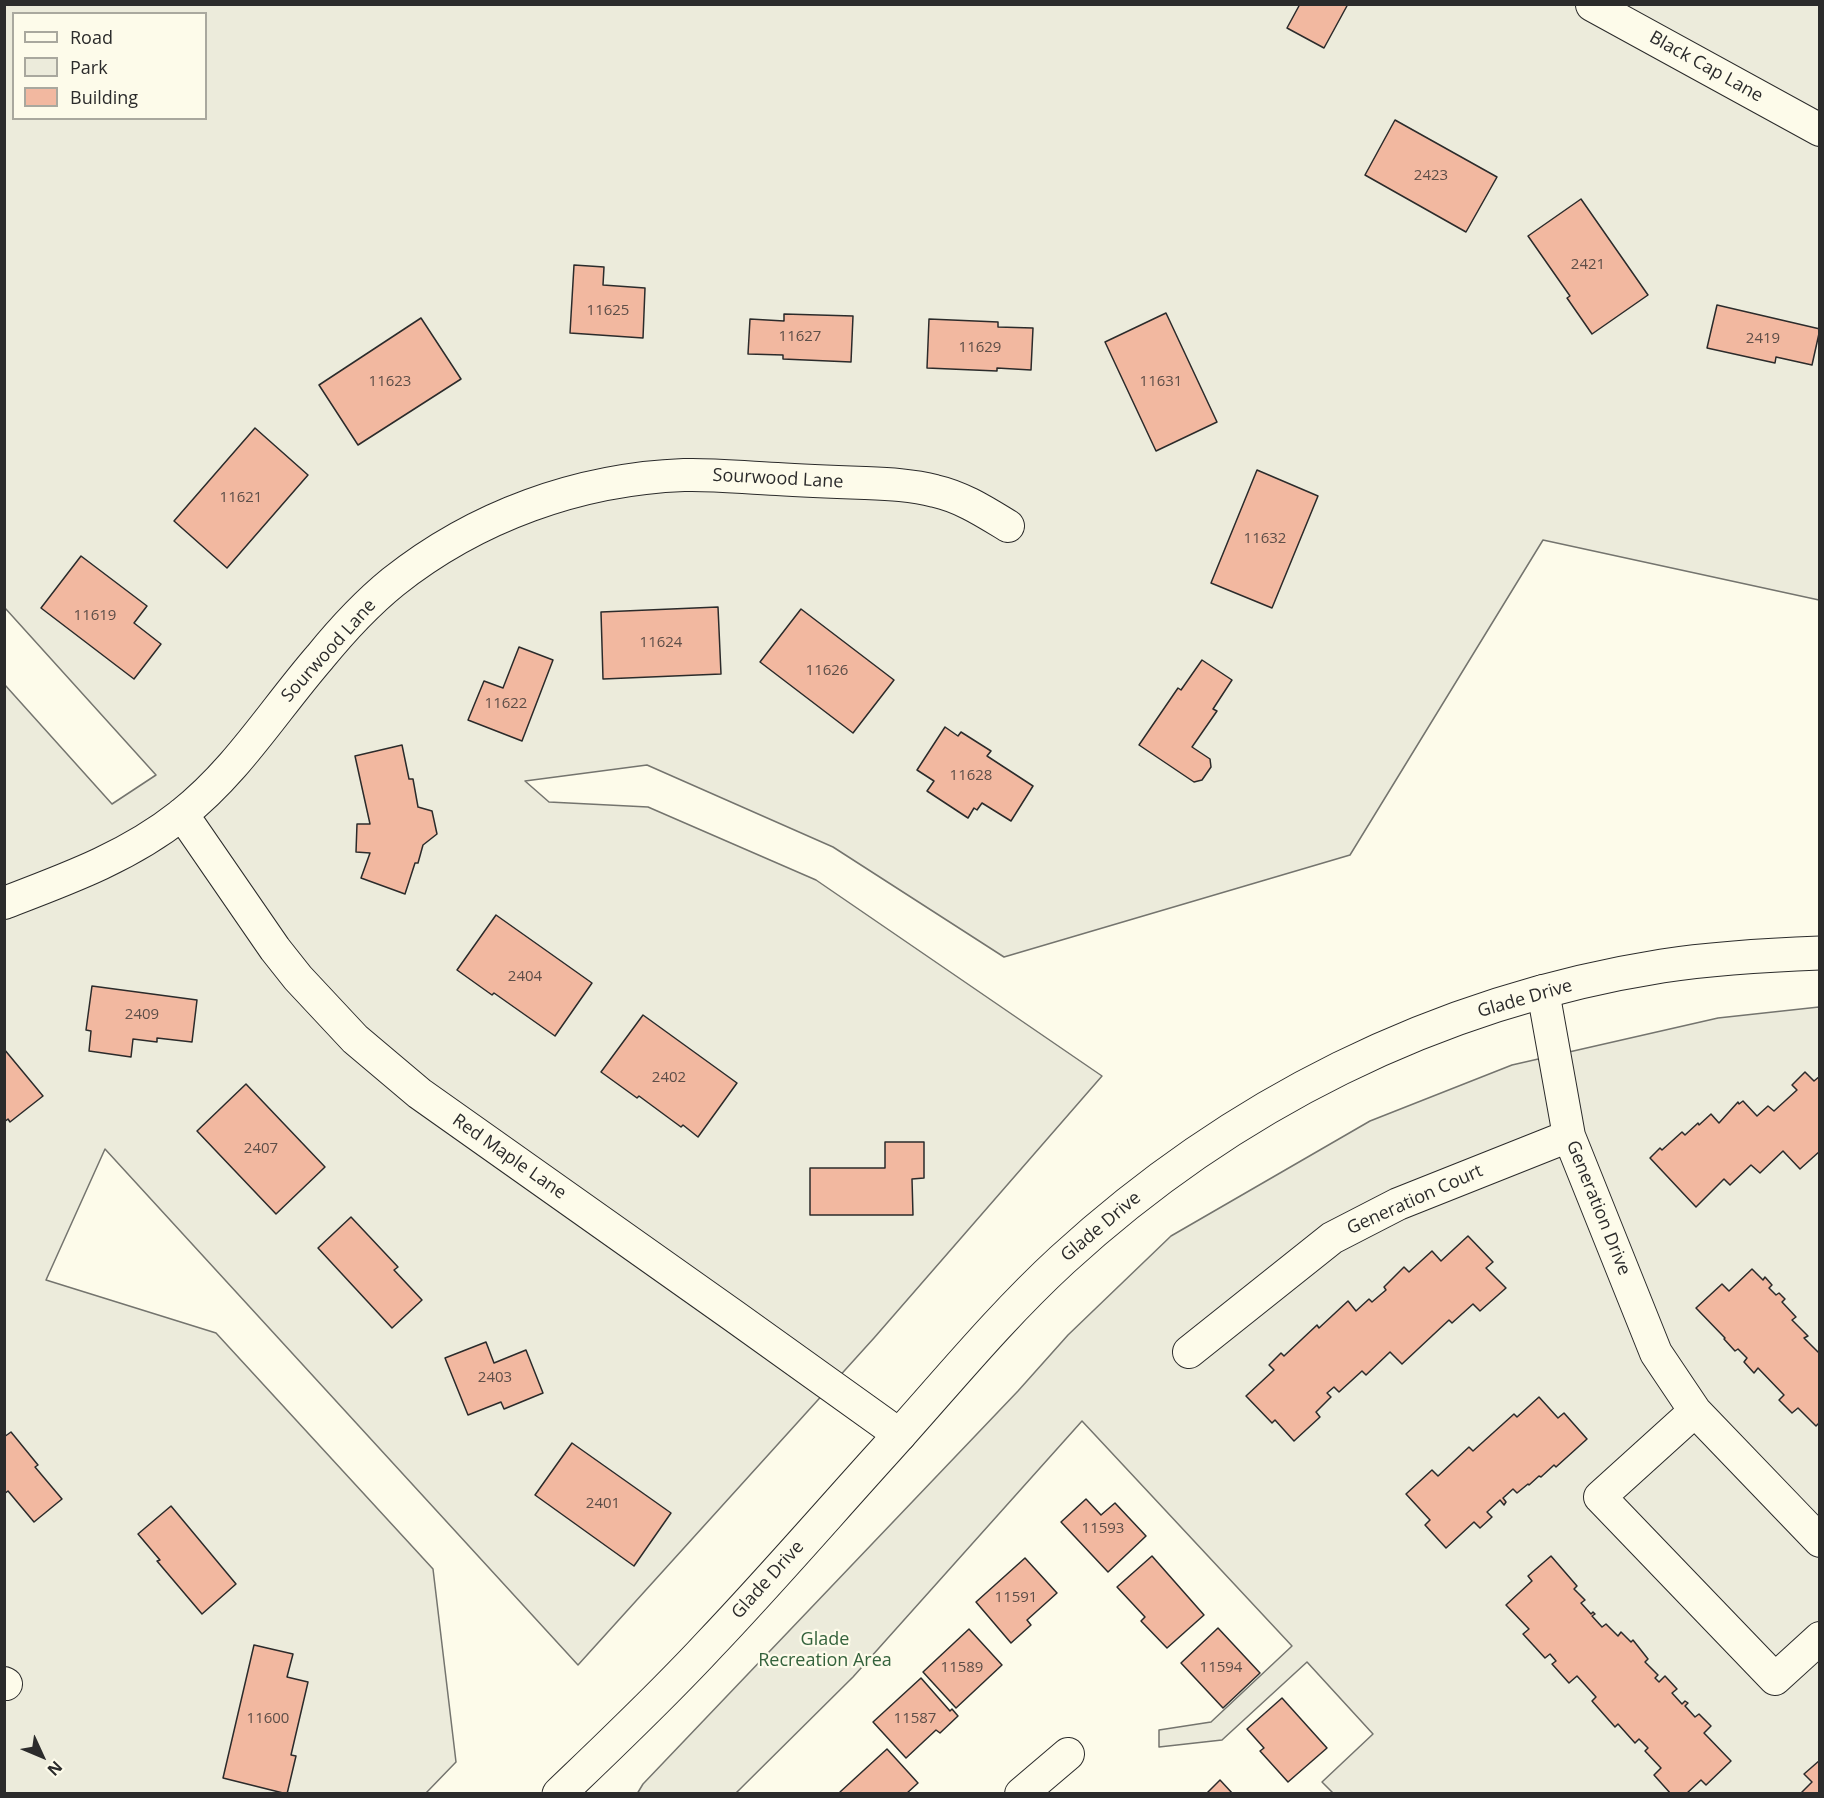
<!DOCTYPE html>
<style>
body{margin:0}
#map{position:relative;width:1824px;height:1798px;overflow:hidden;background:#fdfbea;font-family:"Open Sans",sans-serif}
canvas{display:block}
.frame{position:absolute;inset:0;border:6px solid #2b2b2b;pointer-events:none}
.legend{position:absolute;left:12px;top:12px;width:195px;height:108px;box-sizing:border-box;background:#fdfbea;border:2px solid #a9a89e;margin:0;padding:8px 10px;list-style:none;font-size:18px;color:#2b2b2b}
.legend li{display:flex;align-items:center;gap:12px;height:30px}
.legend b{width:30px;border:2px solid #a9a89e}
.north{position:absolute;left:12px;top:1726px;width:60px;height:60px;-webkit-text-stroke:4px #fdfbea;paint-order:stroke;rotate:134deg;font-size:16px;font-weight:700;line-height:24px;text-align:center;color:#2b2b2b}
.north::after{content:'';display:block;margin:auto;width:21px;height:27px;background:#2b2b2b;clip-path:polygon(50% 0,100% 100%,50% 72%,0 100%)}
</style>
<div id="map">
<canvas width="1824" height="1798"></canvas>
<div class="frame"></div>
<ul class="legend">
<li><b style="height:8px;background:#fdfbea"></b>Road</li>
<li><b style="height:16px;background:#ecebdb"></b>Park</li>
<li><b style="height:16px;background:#f2b8a0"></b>Building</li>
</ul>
<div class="north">N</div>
</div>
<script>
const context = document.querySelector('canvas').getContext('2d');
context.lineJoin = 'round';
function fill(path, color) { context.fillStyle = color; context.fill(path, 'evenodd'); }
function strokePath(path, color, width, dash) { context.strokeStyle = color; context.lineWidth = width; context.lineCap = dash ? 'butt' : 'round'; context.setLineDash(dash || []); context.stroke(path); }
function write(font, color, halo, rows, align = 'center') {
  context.font = font + ' "Open Sans",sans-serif'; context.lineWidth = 4.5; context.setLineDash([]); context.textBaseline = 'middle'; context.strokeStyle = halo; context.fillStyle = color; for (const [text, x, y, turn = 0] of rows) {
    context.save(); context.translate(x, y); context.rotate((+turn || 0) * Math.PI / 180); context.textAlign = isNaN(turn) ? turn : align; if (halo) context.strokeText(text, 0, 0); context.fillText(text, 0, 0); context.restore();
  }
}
const green = new Path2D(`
 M5,5h1814v595l-276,-60 -193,315 -346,102 -171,-110 -186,-82 -122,16 24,21 99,5 168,73 286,196 -228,262 -296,327 -473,-516 -59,131 170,53 217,236 23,193 -30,31h-421v-1108l107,119 44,-29 -151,-167zM14,14h192v104h-192z
 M1819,1007v786h-486l-11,-11 51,-48 -66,-72 -85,78 -63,7v-17l52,-8 81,-76 -210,-225 -229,256 -117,116 -99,1 6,-10 375,-393 50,-56 103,-99 199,-115 142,-56 206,-47z`);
fill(green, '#ecebdb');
strokePath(green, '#74746e', 1.5);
const building = new Path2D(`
 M1300,4h48l-24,44 -37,-20z
 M1395,120l102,57 -31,55 -101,-57z
 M1581,199l67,96 -56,39 -25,-36 3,-2 -42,-60z
 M574,265l30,2 -1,18 42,3 -2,50 -73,-5z
 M1717,305l103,24 -8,36 -36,-8 -1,6 -68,-15z
 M1166,313l51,109 -61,29 -51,-109z
 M784,314l69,2 -2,46 -68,-3v-4l-35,-1 2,-35 34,2z
 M421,318l40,61 -103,66 -39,-60z
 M929,319l69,3v5l35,1 -2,42 -34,-2v3l-70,-3z
 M255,428l53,47 -81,93 -53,-47z
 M1257,470l61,26 -46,112 -61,-25z
 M81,556l66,50 -13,17 27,21 -27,35 -93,-71z
 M718,607l3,67 -118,5 -2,-67z
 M801,609l93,71 -41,53 -93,-71z
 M519,647l34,13 -31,81 -54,-21 16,-39 19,7z
 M1202,660l30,20 -19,29 4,2 -25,36 18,12 1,8 -9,13 -8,2 -55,-37 39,-57 3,2z
 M945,727l13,9 3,-4 30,19 -4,5 46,30 -22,35 -29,-18 -5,7 -3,-2 -6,10 -41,-27 7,-10 -17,-11z
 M402,745l7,34h4l5,28 14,4 5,23 -14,11 -5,18h-3l-10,31 -44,-16 9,-25 -14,-1 1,-28h13l-15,-68z
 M496,915l96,68 -37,53 -61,-43 -2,2 -35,-25z
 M92,986l105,14 -5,42 -35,-4v4l-24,-3 -2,18 -42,-6 2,-20 -5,-1z
 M643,1015l94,68 -39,54 -15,-12 -2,2 -42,-31 -2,2 -36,-26z
 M4,1049l39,47 -33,26 -2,-3 -4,3z
 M1805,1072l9,9 6,-5v75l-20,18 -17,-18 -23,22 -9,-8 -21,20 -6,-6 -28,28 -46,-49 10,-10 2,2 20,-18 3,3 13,-12 1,2 12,-11 8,9 19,-21 1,2 4,-3 14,15 11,-10 6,5 23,-21 -5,-5z
 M246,1084l79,83 -49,47 -79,-83z
 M885,1142h39v36l-12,1 1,36h-103v-47h75z
 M351,1217l47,50 -4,3 28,30 -30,28 -74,-80z
 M1468,1236l25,26 -7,6 20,20 -26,23 -7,-7 -21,19 -3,-3 -47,44 -12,-12 -24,23 -4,-4 -23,21 -5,-5 -7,6 4,4 -15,15 4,5 -26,24 -19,-21 -3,3 -26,-27 28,-26 -5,-5 12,-12 3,3 33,-31 2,3 29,-27 8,10 13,-12 3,3 14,-12 -2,-3 20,-20 5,5 23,-21 9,10z
 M1752,1269l11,11 2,-3 7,8 -3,3 7,7 3,-2 6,6 -3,3 14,15 -4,3 16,16 -4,2 14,14 2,-2v72l-4,4 -18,-18 -6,5 -13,-13 5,-5 -26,-27 -4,5 -10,-11 3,-4 -9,-9 -3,2 -11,-12 1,-1 -29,-30 26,-24 7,7z
 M486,1342l8,21 32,-13 17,43 -39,16 -3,-7 -33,13 -23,-57z
 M1539,1397l19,21 6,-5 23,26 -31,28 -2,-2 -13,12 -2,-1 -10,9 -1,-1 -11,9 -4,-4 -10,9 3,4 -2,3 -4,-5 -13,12 5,5 -12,11 -6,-6 -28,26 -21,-23 5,-5 -24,-26 26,-24 6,6 31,-29 4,4 41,-37 3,3z
 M11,1432l27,33 -3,2 27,32 -28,23 -26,-31 -4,3v-57z
 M572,1443l99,70 -37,53 -99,-71z
 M1086,1499l15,16 14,-12 31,33 -38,36 -47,-50z
 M171,1506l65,78 -34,30 -45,-53 3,-1 -22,-26z
 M1152,1556l52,59 -37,33 -26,-27 4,-4 -28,-30z
 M1551,1556l26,30 -3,3 11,11 -4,3 10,11 2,-2 2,2 -3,2 10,11 4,-3 12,12 3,-4 10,10 2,-2 15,19 -3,3 13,13 -3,3 4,4 6,-6 12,13 -5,4 10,11 3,-3 3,2 -3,3 10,11 4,-3 12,12 -7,7 27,28 -25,24 -5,-5 -15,14h-15l-17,-19 7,-7 -16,-17 3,-3 -9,-9 -4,4 -17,-19 -3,3 -23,-26 4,-4 -19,-21 -8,7 -17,-19 4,-3 -6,-7 -5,4 -22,-24 6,-5 -23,-24 26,-24 -4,-5z
 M1025,1558l32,35 -30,27 4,5 -20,18 -35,-41z
 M1218,1628l42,45 -37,35 -42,-45z
 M969,1629l33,36 -46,43 -33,-36z
 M254,1645l39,9 -6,23 21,5 -17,73 5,1 -9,38 -64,-16z
 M921,1678l29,33 2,-2 6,7 -18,17 -4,-3 -30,28 -33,-36z
 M1282,1698l45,50 -39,34 -28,-31 4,-3 -17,-19z
 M887,1749l31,34 -12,11h-64l-2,-2z
 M1820,1760v34h-20l12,-12 -8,-8z
 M1220,1780l13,14h-27z`);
fill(building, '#f2b8a0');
strokePath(building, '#2b2b2b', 1.5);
const minor = new Path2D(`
 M1592,5l228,125
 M182,814l93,135 23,29 57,61 64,54 315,223 166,119
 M4,903c63,-24 124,-46 177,-88 56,-44 93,-105 139,-158 22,-27 46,-53 73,-75 83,-66 186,-103 291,-107 31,-1 63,3 93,4 30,2 59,3 88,4 23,1 47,2 70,8 27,6 50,21 73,35
 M1543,991l26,145 87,217 39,58
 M1189,1352l143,-114 66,-34 171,-68
 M1820,1541l-125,-130 -95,86 175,182 45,-41
 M4,1683l2,1
 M1021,1794l47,-40`);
const tertiary = new Path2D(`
 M559,1794c51,-49 103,-98 151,-150 60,-63 117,-129 175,-193 58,-64 113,-132 177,-191 169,-155 373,-258 600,-294 52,-8 105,-11 158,-13`);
strokePath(minor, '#2b2b2b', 34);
strokePath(tertiary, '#2b2b2b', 35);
strokePath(minor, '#fdfbea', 32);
strokePath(tertiary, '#fdfbea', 33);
write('15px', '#5d4e48', null, [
 ["2423",1431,176],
 ["2421",1588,265],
 ["11625",608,311],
 ["11627",800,337],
 ["2419",1763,339],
 ["11629",980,348],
 ["11623",390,382],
 ["11631",1161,382],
 ["11621",241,498],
 ["11632",1265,539],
 ["11619",95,616],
 ["11624",661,643],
 ["11626",827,671],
 ["11622",506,704],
 ["11628",971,776],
 ["2404",525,977],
 ["2409",142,1015],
 ["2402",669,1078],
 ["2407",261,1149],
 ["2403",495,1378],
 ["2401",603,1504],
 ["11593",1103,1529],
 ["11591",1016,1598],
 ["11589",962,1668],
 ["11594",1221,1668],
 ["11600",268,1719],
 ["11587",915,1719]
]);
write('18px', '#2b2b2b', '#fdfbea', [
 ["Black Cap Lane",1706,67,29],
 ["Sourwood Lane",778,479,3],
 ["Sourwood Lane",329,651,-48],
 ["Glade Drive",1525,999,-16],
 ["Red Maple Lane",509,1157,35],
 ["Generation Court",1415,1200,-24],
 ["Generation Drive",1598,1208,68],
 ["Glade Drive",1101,1227,-40],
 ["Glade Drive",768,1580,-48]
]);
write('18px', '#34623c', '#fdfbea', [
 ["Glade",825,1640],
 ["Recreation Area",825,1661]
]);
</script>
